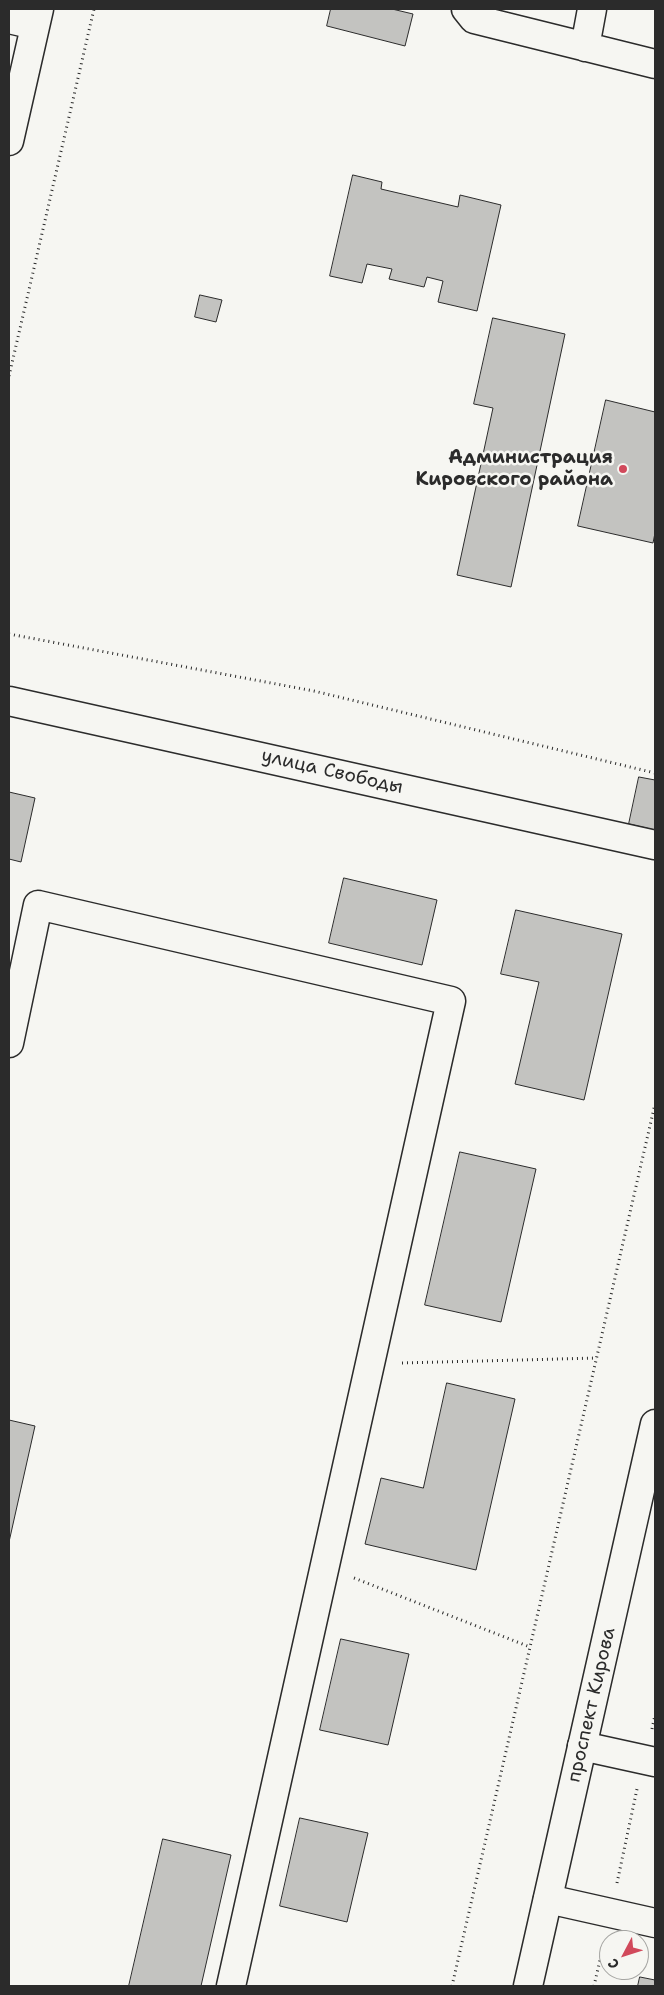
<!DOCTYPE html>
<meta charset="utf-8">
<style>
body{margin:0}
#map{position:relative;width:664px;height:1995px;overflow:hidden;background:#f6f6f2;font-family:"Shantell Sans",sans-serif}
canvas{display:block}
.frame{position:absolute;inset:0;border:10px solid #2b2b2b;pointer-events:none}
.north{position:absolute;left:599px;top:1930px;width:50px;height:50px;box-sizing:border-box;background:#f6f6f2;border:1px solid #a5a5a2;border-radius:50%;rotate:230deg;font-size:14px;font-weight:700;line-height:20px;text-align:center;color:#2b2b2b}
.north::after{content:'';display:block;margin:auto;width:18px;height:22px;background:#d1495b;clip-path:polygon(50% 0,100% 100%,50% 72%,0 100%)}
</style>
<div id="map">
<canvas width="664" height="1995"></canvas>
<div class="frame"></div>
<div class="north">С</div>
</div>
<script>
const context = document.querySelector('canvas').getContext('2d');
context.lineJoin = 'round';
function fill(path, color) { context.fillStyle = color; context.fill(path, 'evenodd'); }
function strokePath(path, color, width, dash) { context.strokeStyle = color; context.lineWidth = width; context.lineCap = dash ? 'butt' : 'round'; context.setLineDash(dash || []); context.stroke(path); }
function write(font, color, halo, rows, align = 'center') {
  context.font = font + ' "Shantell Sans",sans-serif'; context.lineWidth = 5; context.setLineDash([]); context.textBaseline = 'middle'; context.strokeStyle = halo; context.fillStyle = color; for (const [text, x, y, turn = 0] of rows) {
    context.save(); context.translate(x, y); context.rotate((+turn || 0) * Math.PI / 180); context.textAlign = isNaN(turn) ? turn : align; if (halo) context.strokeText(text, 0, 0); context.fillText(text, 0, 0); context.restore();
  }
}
const building = new Path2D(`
 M331,9h61l21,5 -8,32 -78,-20z
 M353,175l29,7 -1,7 77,18 2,-12 41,10 -24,106 -39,-9 5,-21 -16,-4 -3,10 -35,-8 3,-10 -25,-5 -5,19 -32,-7z
 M200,295l22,5 -6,22 -21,-5z
 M493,318l72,16 -54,253 -54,-12 36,-167 -19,-4z
 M606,400l49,12v121l-2,10 -75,-17z
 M639,777l16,3v50l-26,-6z
 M9,792l26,6 -14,64 -12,-3z
 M344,878l93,22 -15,65 -93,-22z
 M516,910l106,24 -38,166 -69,-16 24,-102 -38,-8z
 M460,1152l76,17 -35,153 -76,-17z
 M447,1383l68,16 -39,171 -111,-26 16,-66 42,10z
 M9,1420l26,6 -26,116z
 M341,1639l68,15 -21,91 -68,-15z
 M300,1818l68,15 -21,89 -67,-16z
 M163,1839l68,16 -30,131h-72z
 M640,1977l15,3v6h-17z`);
fill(building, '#c3c3c0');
strokePath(building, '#2b2b2b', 1);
const minor = new Path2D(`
 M466,9l8,10 181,45
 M9,19l26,6
 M585,47l7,-38
 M9,141l30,-132
 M9,701l646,144
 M9,1043l29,-138 413,96 -220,985
 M582,1746l73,16
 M548,1899l107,24`);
const major = new Path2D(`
 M528,1986l127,-562`);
strokePath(minor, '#2b2b2b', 31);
strokePath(major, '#2b2b2b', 31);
strokePath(new Path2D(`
 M9,376l85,-367
 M9,634l305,57 341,82
 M402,1363l195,-5
 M354,1578l176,69
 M652,1729l3,-14
 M617,1883l20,-94
 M452,1986l203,-882
 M594,1986l10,-43`), '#2b2b2b', 3, [1, 4]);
strokePath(minor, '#f6f6f2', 28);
strokePath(major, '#f6f6f2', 28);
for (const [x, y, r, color] of [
 [623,469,5,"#d1495b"]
]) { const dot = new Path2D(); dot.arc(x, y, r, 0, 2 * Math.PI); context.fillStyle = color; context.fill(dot); strokePath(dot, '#f6f6f2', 2); }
write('bold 19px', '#2b2b2b', '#f6f6f2', [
 ["Администрация",613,458],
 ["Кировского района",613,480]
], 'right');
write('19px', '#2b2b2b', '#f6f6f2', [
 ["улица Свободы",332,772,13],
 ["проспект Кирова",592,1705,-77]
]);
</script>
